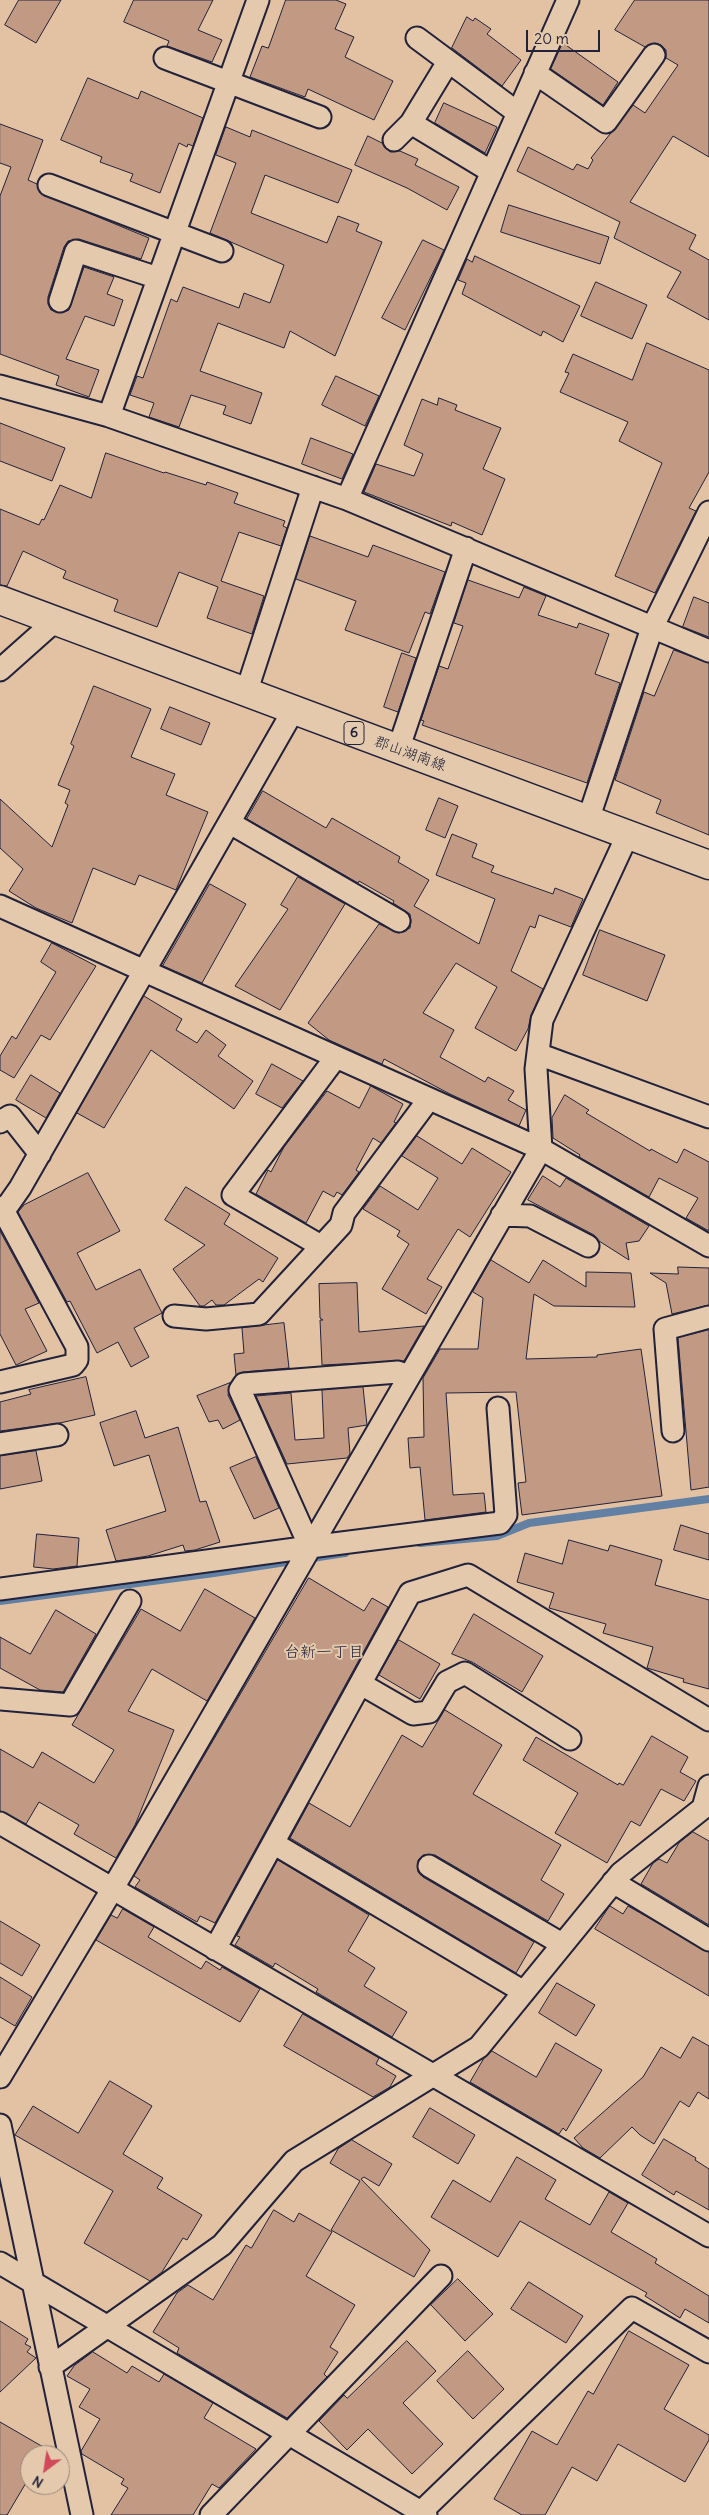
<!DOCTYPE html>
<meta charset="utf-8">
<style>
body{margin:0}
#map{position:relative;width:709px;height:2515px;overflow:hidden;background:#e3c2a4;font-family:Delius,sans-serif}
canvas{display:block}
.north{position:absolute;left:20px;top:2445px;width:50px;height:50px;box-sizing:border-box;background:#e4c9ac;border:1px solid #96867f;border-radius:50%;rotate:211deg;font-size:14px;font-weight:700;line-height:20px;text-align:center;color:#22223b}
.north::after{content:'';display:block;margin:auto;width:18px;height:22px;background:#d1495b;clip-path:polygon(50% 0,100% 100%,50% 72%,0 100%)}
.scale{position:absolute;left:526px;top:30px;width:74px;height:22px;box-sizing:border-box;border:2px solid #22223b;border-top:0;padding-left:6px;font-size:15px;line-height:18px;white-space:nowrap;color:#22223b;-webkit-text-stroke:4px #e4c9ac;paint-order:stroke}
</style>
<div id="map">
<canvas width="709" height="2515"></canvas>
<div class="north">N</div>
<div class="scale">20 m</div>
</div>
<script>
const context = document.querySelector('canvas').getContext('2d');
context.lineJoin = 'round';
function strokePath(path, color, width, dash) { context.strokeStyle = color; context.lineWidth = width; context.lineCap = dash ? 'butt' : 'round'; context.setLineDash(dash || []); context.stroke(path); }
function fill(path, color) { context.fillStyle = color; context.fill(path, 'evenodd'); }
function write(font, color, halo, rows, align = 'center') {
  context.font = font + ' Delius,"Klee One",sans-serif'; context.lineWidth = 4; context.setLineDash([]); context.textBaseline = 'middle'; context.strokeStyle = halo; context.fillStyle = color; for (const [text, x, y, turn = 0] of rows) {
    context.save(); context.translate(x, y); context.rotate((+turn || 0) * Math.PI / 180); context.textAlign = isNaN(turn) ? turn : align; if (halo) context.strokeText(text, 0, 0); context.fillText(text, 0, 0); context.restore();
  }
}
strokePath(new Path2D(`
 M420,1543l77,-7 32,-13 180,-24
 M0,1601l214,-28 131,-20`), '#6180a3', 8);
const building = new Path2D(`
 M19,0h42l-25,43 -31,-18z
 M134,0h79l-15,30 24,10 -10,22 -45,-16 2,-5 -45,-19z
 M286,0h50l10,4 -11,25 19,8 -9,20 48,24 -19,39 -66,-31 -3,8 -55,-20 12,-31 6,2z
 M635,0h74v157l-36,-21 -43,66 66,33 -7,14 20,11v60l-42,-23 14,-25 -67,-34 6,-16 -103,-51 11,-24 45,23 4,-6 11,5 5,-9 -2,-2 42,-53 12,8 33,-48 -12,-7v-8l-5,-5 -6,-2 -10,4 -30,-17z
 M467,17l6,4 2,-3 16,11 -4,5 34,26 -19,26 -50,-38z
 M563,43l55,39 -15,23 -52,-36z
 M88,78l50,21 3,-8 62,27 -10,28 -5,-2 -1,3 -8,-4 -19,50 -30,-12 3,-7 -33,-12 2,-5 -41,-17z
 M444,103l53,24 -12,26 -50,-30z
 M0,124l43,16 -15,40 9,4 3,9 109,45 -8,21 -62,-20 -11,2 -4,6 -16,50v7l3,6 11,3 7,-3 15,-43 30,10 -7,17 16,6 -9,26 -29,-10 -19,43 33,11 -10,27 -33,-12 3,-9 -59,-22v-158l11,-29 -11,-4z
 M226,127l24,10 2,-7 100,40 -14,33 -73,-28 -14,38 76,30 11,-27 21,8 -3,7 26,11 -47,114 -45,-25 -6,17 -66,-25 -18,48 62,22 -11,31 -28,-10 3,-8 -35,-11 -12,32 -30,-10 5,-14 -24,-8 7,-19 6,2 28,-79 6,3 6,-15 56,21 5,-15 26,10 14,-38 -74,-32 26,-70 -20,-8z
 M368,136l14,7 8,9 10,-1 18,8 -3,6 44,22 -12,23 -40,-22 -52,-23z
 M509,205l100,32 -9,27 -99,-32z
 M423,240l21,10 -39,80 -23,-12z
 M475,256l105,50 -17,36 -20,-11 -2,5 -79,-42 4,-11 -8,-3 9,-21 5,3z
 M596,282l51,23 -15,34 -51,-23z
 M647,343l62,27v102l-20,36 7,3 -41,82 -40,-17 47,-113 -43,-22 9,-19 -68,-30 9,-19 -4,-1 8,-18 59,26z
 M336,376l43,20 -14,30 -43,-21z
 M439,398l18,7 -2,5 46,18 -18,41 22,10 -23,56 -30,-13 -1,4 -87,-34 12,-28 38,12 9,-22 -19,-9 18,-46 15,6z
 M0,423l65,25 -13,33 -52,-20z
 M311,438l42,16 -11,25 -40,-15z
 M106,453l58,20 1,-1 41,13 1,-3 31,11 -4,10 51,18 -2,5 4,2 -6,18 -42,-14 -18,49 43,15 -12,38 -45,-16 11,-31 -39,-15 -22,55 -43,-16 4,-11 -55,-22 3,-7 -43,-20 -16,35 -7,-1v-76l39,16 3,-6 2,1 16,-35 31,13z
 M310,536l58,21 5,-12 72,27 -15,42 -5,-2 -16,41 -64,-23 11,-29 -60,-22z
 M468,580l51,18 5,-11 22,9 -8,19 39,13 2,-5 30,11 -14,40 25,9 -33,100 -165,-58 2,-4 -3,-1 18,-54 9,3 15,-43 -9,-3z
 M694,597l15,6v34l-26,-10z
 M674,650l35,13v172l-53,-22 5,-13 -46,-20 29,-88 10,4z
 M402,653l14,5 -18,54 -14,-5z
 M94,686l57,23 -20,48 44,17 -9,21 42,17 -32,78 -37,-15 -4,10 -42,-17 -21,55 -36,-15 -27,-17 14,-22 -23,-21v-49l52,48 16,-42 -3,-2 5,-13 -12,-5 16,-39 -3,-2z
 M170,707l40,16 -9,22 -40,-16z
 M263,791l63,37 6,-10 68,39 -2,5 31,18 -15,26 65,38 16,-45 -59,-24 16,-41 25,10 -5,13 22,9 -3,6 62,22 2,-6 28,11 -12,28 -32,-12 -4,13 -5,-2 -19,45 32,18 -12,26 -3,14 -12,22 -41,-23 22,-41 -41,-24 -33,50 31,17 -14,27 45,25 3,-5 26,14 -6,9 18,10 -7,16 -69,-32 -66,-35 -2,5 -53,-24 -21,-17 71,-99 20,9 11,-5 1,-7 -1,-7 -17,-11 1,-2 -35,-20 -1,2 -111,-64z
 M439,798l19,8 -13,32 -19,-8z
 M298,877l47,27 -65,106 -45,-24 53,-77 -7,-4z
 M210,884l36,20 -44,79 -39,-17z
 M600,930l65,25 -18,46 -64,-26z
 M52,943l44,23 -46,74 -9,-5 -27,43 -14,-8v-14l12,-20 4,3 40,-67 -15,-10z
 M144,996l38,23 -6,11 21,13 9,-13 20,15 -8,11 35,25 -19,28 -83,-59 -47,78 -27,-15z
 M272,1064l31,17 -21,27 -26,-14z
 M31,1075l29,18 -14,25 -30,-18z
 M371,1086l32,18 -9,18 2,1 -15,20 -8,-5 -17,32 3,2 -17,23 -5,-3 -3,5 -11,-6 -17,32 -50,-29 12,-24 3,2 13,-25 43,-56 32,17z
 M565,1095l24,15 -3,3 64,38 1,-2 26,14 7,-14 25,13v69l-23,-13 12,-20 -39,-20 -10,19 -70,-40 1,-2 -27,-17 -1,-20z
 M417,1136l45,28 10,-16 39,24 -41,65 -12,-8 -31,50 15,8 -16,27 -44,-25 27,-45 -12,-8 3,-5 -37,-22 17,-23 38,24 20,-32 -36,-22z
 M88,1173l32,58 -43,22 19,37 44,-21 22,44 -28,15 15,29 -18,10 -13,-25 -21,11 -27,-52 -3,1 -49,-90 6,-7z
 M543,1176l17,11 6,-9 83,48 -10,15 -13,2 3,17 -30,-19 -5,-6 -66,-35z
 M186,1187l44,27 -6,10 54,34 -15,24 -4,-3 -35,26h-8l-4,-5 -8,6h-4l-27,-37 32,-24 -40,-25z
 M0,1231l39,72 -14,6 22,42 -31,14 -16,-31z
 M491,1260l38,23 14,-23 43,27v-15l45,1 4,34 -81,-1 -20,-12 -8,65 71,-2v-2l44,-6 21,147 -140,19 -4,-32 8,-1 -10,-90 -70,1 7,102 31,-2 2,19 -61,8 -5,-53 -10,1 -2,-30 16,-1 -1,-59 17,-29h38l5,-51 -10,-6z
 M678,1267l31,1v37l-37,9 -6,-31 -16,-10 28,1z
 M357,1283l2,49 65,-6 -20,35 -82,4 -2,-45h3l-3,-2 -1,-34z
 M284,1323l5,45 -46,4 -7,3 -2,-21 10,-1 -2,-25z
 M709,1330v157l-18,3 -13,-152z
 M86,1377l9,38 -35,8 -60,8v-29l31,-8 -2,-4z
 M230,1383l-2,12 12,25 -17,9 -5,-9 -9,2 -12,-26z
 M363,1387l4,38 -19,3 2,26 -3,4 -60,6 -31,-68 35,-3 4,47 29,-2 -2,-48z
 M136,1411l9,27 33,-11 22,75 6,-1 14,41 -25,8 -10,1 -2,-6 -35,11 -32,5 -10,-31 60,-19 -17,-56 -35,11 -14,-43z
 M36,1451l6,30 -42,8v-33z
 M256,1457l23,51 -25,11 -24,-51z
 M681,1525l28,9v26l-35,-10z
 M37,1534l42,4 -2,28 -24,3 -19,-2z
 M569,1540l39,11 2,-6 52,15 -7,25 54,15v89l-26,-7 1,-3 -37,-11 6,-21 -50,-14 3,-9 -57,-16 5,-15 -37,-11 8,-29 37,11z
 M309,1578l55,33 8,-13 16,9 -173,316 -15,-7 -3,6 -62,-35 5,-7 -6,-4z
 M205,1589l50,29 -48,83 -55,-32 -24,42 46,19 -39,95 -19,33 -42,-24 5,-9 -40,-23 -13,22 -26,-13v-62l33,19 9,-16 52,31 20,-33 -42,-25 69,-116 39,22z
 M56,1610l40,24 -33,58 -23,-2 -40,-22v-31l30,17z
 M474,1614l69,42 -21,36 -50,-30 -20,-8z
 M399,1640l41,24 -20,35 -41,-24z
 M445,1710l57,35 -29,49 88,51 -20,35 23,14 -16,27 -113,-66h-12l-5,5v12l5,5 111,65 -18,31 -226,-135 19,-35 41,24 52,-92 20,12z
 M652,1736l36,21 -8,15 16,9 -12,20 -23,-12 -21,37 -9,-5 -24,42 -52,-30 23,-40 -55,-33 13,-23 82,48 1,-2 4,2z
 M693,1832l16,9v84l-68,-41 12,-21 6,-4 8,4 12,-20z
 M278,1860l91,55 -21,36 27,17 -11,18 43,26 -15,25 -76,-45 2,-3 -43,-26 -2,4 -38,-22 5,-8 -3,-1z
 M610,1906l13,8 5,-8 81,46v44l-114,-67z
 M123,1909l31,18 -6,10 53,32 5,-8 14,9 2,-3 38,22 -20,33 -144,-82 15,-25 6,3z
 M0,1921l40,24 -18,31 -22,-13z
 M0,1977l32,20 -17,29 -15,-9z
 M557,1983l38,22 -19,31 -37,-23z
 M303,2014l76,44 -3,6 20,12 -6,11 -17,10 -89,-51z
 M693,2037l16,9v53l-11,-7 -9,15 -9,-6 -26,43 -14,-9 -8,-8 -32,31 -17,-10 -9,-10 69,-61 18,-30 19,11z
 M556,2043l46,27 -36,61 -3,-3 -4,6 -89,-52 14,-24 8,-7 44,26z
 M110,2081l42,25 -29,48 40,24 -6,10 45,27 -15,25 -4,-2 -21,34 -12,9 -66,-38 29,-52 -98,-56 18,-29 45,27z
 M430,2108l45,27 -17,29 -45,-27z
 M664,2139l32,19 -1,2 14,9v41l-33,-19 -2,4 -32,-20z
 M352,2140l40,24 -13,22 -15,-9 -3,2 69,71 -16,27 -83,-47 29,-49 -30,-18 8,-14z
 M517,2157l39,23 -11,19 45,26 19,-33 19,11 -17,29 46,27 -2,4 54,33v27l-24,-14 -5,9 -35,-22 2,-3 -127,-72 -22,36 -67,-40 22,-37 37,22z
 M274,2210l20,12 5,-9 33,19 -26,44 49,29 -25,42 8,5 -14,22 3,3 -40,41 -110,-65 2,-5 -26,-16 24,-39 11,-8 25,15 33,-55 5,3z
 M458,2279l35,35 -28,27 -34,-36z
 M529,2282l54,34 -17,27 -55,-34z
 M0,2321l28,18 -3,5 6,3 -4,5 9,6 -36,34z
 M629,2331l60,34 -25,44 45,26v5l-24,42 -67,-38 -21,37 -25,-14 -27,48h-23l-28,-16 38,-68 25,14 31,-54 5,3z
 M407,2341l29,30 -33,32 40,41 -31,30 -44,-45 -21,21 -28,-29 25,-26 3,3z
 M468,2351l36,38 -31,30 -36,-38z
 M93,2352l34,21 5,-7 27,16 5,-8 49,29 -9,15 52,31 -37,39 -7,-4 -19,31h-82l17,-27 -7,-4 3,-5 -42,-25 -1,-3 19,-32 -21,-12 11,-18 -23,-13 7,-10z
 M0,2422l57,33h-27v21l-23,39h-7z`);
fill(building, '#c29a83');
strokePath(building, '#22223b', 1);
const minor = new Path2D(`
 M417,38l101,75
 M165,58l155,59
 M535,73l71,49 48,-67
 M411,123l81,49
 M394,140l17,-17 37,-61
 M49,185l173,66
 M60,301l16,-50 82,27
 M0,386l109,30 238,83 362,152
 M109,416l149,-416
 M347,499l221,-499
 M0,670l55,-49
 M246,693l67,-206
 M398,750l68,-202
 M588,820l64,-192 57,-116
 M230,823l169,98
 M0,906l541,243 168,97
 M538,1054l171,63
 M0,1122l10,-6 30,38
 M0,1209l8,-4 12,-17 273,-477
 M502,1215l28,1 58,30
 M321,1246l-88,-51 103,-138
 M174,1316l32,3 53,-5 82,-89 3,-12 85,-114
 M0,1382l73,-17 4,-5v-13l-75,-139
 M673,1431l-8,-102 44,-12
 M0,1444l57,-9
 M310,1547l-70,-157 4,-6 154,-12 11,4
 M0,1589l310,-42 190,-24 6,-8 -8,-107
 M361,1684l52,30 16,-2 18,-30 18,-9 105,66
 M0,1699l70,6 60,-104
 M0,1823l709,413
 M273,1843l251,149
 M429,1866l133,78
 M613,1882l96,58
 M215,1949l195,-356 58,-18 241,145
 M0,2077l113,-189 428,-739 -5,-80 6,-49 86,-186
 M0,2125l82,390
 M0,2263l426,252
 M50,2367l172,-122 72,-84 185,-114 142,-174 82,-65 6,-22
 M421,2512l211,-204 77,44
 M211,2515l230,-239`);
const primary = new Path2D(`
 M0,600l709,265`);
strokePath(minor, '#22223b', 25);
strokePath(primary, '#22223b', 31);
strokePath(minor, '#e4c9ac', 21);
strokePath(primary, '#e4c9ac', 28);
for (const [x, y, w] of [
 [354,733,20]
]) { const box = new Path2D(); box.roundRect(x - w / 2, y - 11.5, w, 23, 4); context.fillStyle = '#e4c9ac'; context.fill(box); strokePath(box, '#22223b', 1); }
write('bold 14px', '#22223b', null, [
 ["6",354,733]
]);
write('15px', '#22223b', '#e4c9ac', [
 ["郡山湖南線",410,754,20]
]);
write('16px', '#22223b', '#e4c9ac', [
 ["台新一丁目",324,1652]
]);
</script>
